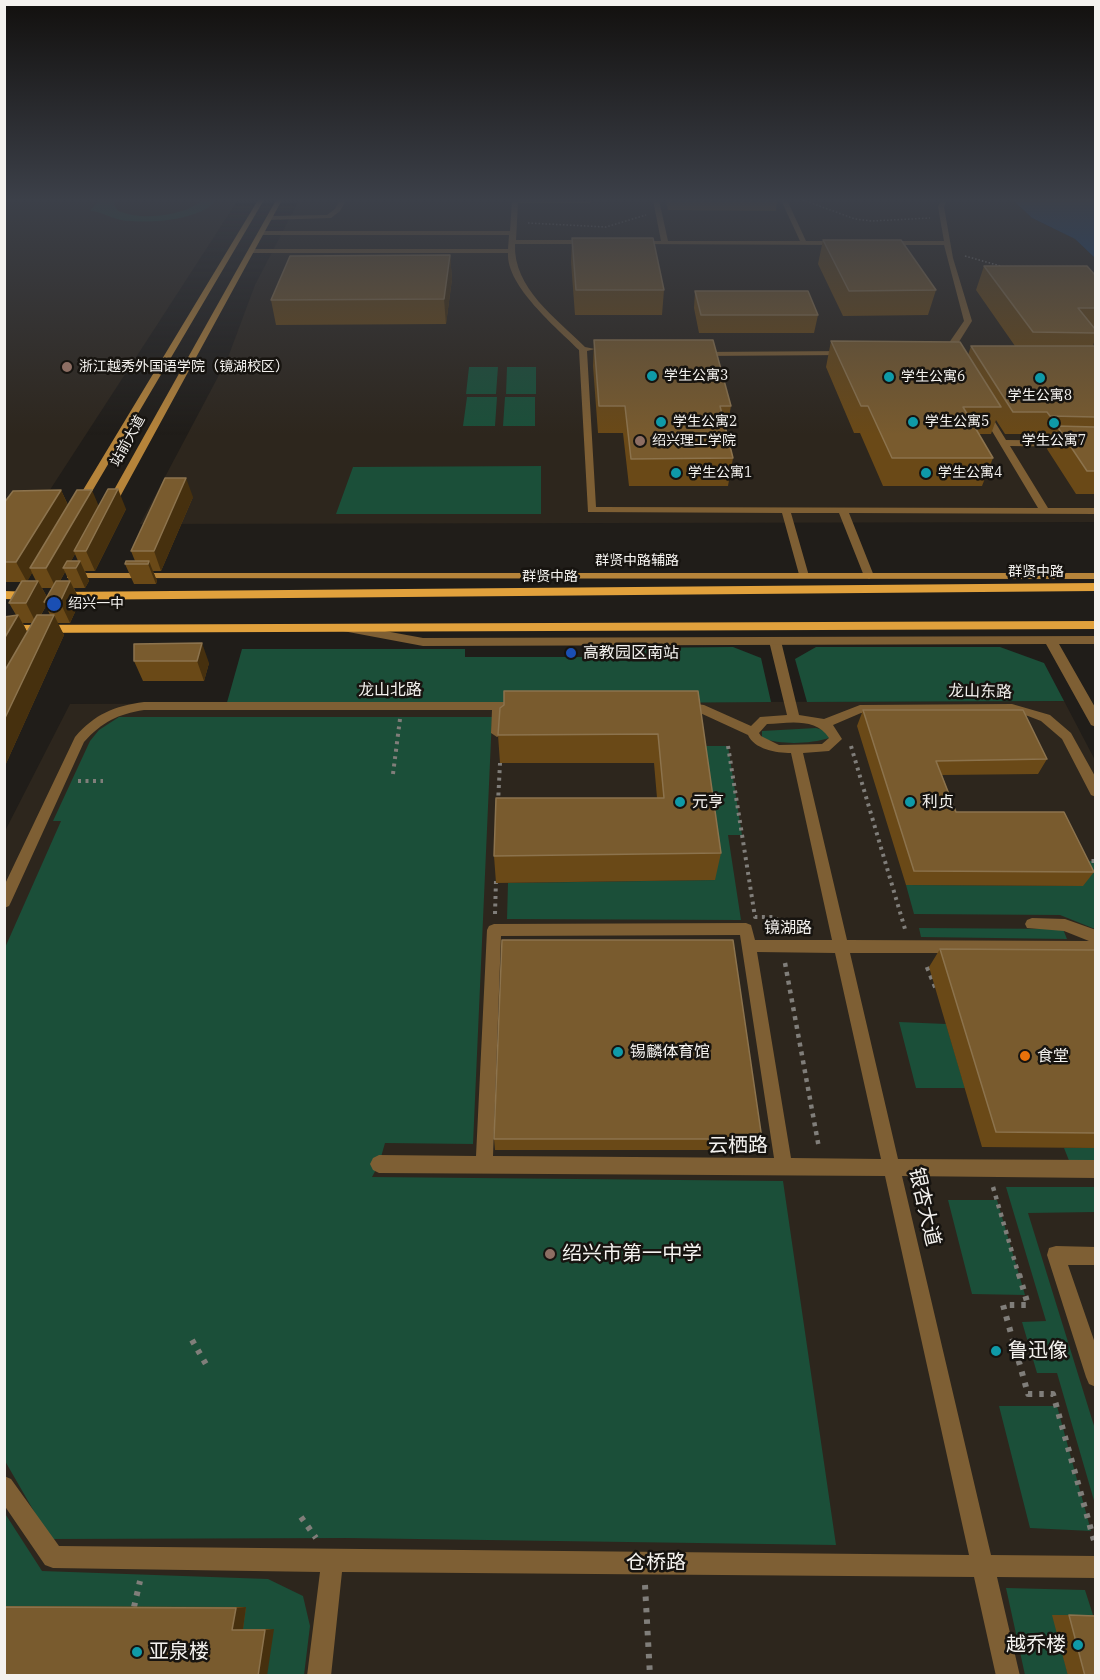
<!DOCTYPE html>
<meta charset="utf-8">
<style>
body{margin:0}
#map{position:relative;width:1100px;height:1680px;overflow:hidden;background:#201d19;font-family:"IBM Plex Serif",serif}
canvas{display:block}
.frame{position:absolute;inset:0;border:6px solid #f4f2ef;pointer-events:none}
</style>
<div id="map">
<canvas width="1100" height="1680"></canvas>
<div class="frame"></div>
</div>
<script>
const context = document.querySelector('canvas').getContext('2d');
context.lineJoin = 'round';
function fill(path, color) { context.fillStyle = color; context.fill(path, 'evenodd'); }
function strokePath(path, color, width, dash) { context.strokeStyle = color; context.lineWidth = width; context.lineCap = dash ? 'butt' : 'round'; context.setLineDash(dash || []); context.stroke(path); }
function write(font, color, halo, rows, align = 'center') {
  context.font = font + ' "IBM Plex Serif","Noto Sans SC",serif'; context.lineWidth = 5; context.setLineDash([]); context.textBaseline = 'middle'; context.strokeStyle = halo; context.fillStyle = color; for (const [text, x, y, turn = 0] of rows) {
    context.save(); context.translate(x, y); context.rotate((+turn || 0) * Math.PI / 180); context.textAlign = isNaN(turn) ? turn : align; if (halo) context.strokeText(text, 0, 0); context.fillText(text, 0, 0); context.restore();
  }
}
fill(new Path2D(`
 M4,200h234l-216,333 -18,1z
 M299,200h714l19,18 43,21 20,19v264l-955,2 87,-164 28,-75z
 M1064,701l32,61 -1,913h-1090l-1,-842 66,-129z`), '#2d261d');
fill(new Path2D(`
 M100,200h17l-3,4 4,7c20,8 47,6 67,-1 16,-6 12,-10 31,-10 -15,21 -71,24 -95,20 -11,-2 -20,-9 -31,-9z
 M469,367h29l-2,27h-30z
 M507,367h29v27h-30z
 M467,397h30l-2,29h-32z
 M505,397h30v29h-32z
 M541,466v48h-205l17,-47z
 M733,647l28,11 10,44 -545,4 16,-57h223v8h172v-9z
 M816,647h184l44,16 20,38 -257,1 -12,-43z
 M119,717h373l-19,427 -88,-1 -6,21 -7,13 411,4 53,364 -489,-7 -297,1 -45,-78 -1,-511 57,-129h-8l37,-80 9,-11z
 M816,728l11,3 2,7c-18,6 -49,7 -67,0v-7z
 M696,746h32l14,89h-14l13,85 -234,-1 1,-36 207,-3z
 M1071,861h24v68l-35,-14 -146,-1 -8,-29 177,1z
 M919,928l144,1 4,10 -146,-2z
 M899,1022l47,2 19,64h-49z
 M1064,1148h31v15h-25z
 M1006,1187h89v25l-67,1 67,216v75l-38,-131h-20l-15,-51 24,-1z
 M948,1200h49l28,95 -53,-1z
 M999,1406h58l34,125 -61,-3z
 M4,1512l38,59 226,8 35,17 7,30 -6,49h-299z
 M1006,1588l79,2 8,25h-40l15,60h-43z`), '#1b4f39');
fill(new Path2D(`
 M1013,200h82v58l-20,-19 -43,-21z`), '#184578');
strokePath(new Path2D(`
 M803,200l52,19 17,2 58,-3
 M528,223l78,4 40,-12
 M965,256l39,11`), '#807e7a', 1.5, [1.5, 2]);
strokePath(new Path2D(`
 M728,746l27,171h21l2,12
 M851,746l54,183
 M393,774l7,-55
 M78,781h25
 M498,803l2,-40
 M1084,861h12
 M495,914l1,-34`), '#807e7a', 4, [3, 4.5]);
strokePath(new Path2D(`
 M785,963l34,185
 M927,967l9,22
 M993,1187l26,89`), '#807e7a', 4.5, [4, 5]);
strokePath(new Path2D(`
 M1019,1274l9,31h-25l25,89h25l42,150
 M192,1340l15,26
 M301,1517l15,21
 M645,1585l5,91
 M134,1607l6,-26`), '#807e7a', 6, [4.5, 7]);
fill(new Path2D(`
 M340,200h6l-6,11 -9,7 -62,2 -3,-2 3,-2 58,-1 8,-6z
 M512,200l80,1 -3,2h-71l-2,37h72l3,2 -3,2h-73c-2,44 41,74 70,103l10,2 -8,2 9,156 442,1 -58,-97 4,-3 3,1 19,31 90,1v6l-86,-1 38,62h48v6l-247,-1 25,63 -5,3 -5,-3 -25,-63h-48l18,63 -1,2h-8l-18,-65 -194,-1 -9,-162c-22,-22 -73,-64 -71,-97h-257l-3,-2 3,-2h257l1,-14h-248l-3,-2 3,-2h249z
 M653,200h6l9,41h132l-19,-41h6l19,41h34l3,2 -3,2 -204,-1 2,-3h23z
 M941,200h6l-3,7 9,51 19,63 -20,32 -4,2 -6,-2 22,-32 -20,-76h-57l-3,-2 3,-2h57l-6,-34z
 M849,351l1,2 -4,2 -146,1 -4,-2 4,-2z
 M775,637l6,4 18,74 25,4 36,-14 152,-1 38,11 21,18 25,45v19l-5,-2 -29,-56 -21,-18 -13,-5 -16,-4 -151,1 -28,12 9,14 -13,12 -26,2 44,187 242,1 -25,-10 -37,-3 -2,-4 2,-4 5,-2 33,1 31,11v23h-246l48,206 198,1v18l-194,-2 89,379 105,1v22l-99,-1 23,99h-24l-22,-99 -632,-5 -11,104h-24l13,-104 -267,-4 -8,-3 -41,-60v-29l7,3 48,67 910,9 -84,-379 -506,-3 -6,-3 -3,-6 3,-6 6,-3 97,1 11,-226 2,-4 5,-2 252,-1 5,2 4,15h77l-41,-187c-15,0 -37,-4 -43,-18l-50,-23 -16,-2 -6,-4 6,-4 22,3 47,21 9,-9 27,-2 -18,-74zM767,724c21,-1 49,-7 62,14l-7,6 -43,1 -18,-9 -2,-3zM740,935l34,223 -281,-2 8,-220zM757,952l78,1 46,206 -90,-1z
 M144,702h375l6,4 -6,4h-15l-1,23 -6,4 -6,-4 1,-23h-348c-26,4 -42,12 -60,32l-73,160 -2,4 -5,2v-22l71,-149c20,-23 39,-31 69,-35z
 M1056,1246l40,1v18h-28l28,81v41l-7,-3 -3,-7 -39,-122 2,-7z`), '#7e5f34');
fill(new Path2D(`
 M347,624l76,14 673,-2v8h-37l37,65v18l-5,-2 -45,-81 -623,2 -80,-15 -2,-3z`), '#7e5f34');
fill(new Path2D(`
 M258,200h6l-180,305 -9,2 -1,-2z
 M276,200h6l-167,306 -9,2 -1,-2z
 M71,573h1025v6l-1029,-1v-4z`), '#b6843a');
fill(new Path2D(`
 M1096,583v8l-1038,9 -6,-4 6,-4z
 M4,591l30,1 6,4 -6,4 -30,-1z
 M1096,621v8l-1092,4v-8z`), '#e1a13c');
fill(new Path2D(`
 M666,200h111l-1,11 -108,-1z
 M572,238l92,52 -2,25h-87l-4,-53z
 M823,240l113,50 -8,25 -85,1 -25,-52z
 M450,255l2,24 -6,45 -170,1 -5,-25z
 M984,266l111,9v64l-2,7h2v148h-19l-29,-45 5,-11h-11l-3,-4h-33l-9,-14 -5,14h-12l14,24 -11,28h-99l-23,-53h-6l-28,-66 5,-26 137,14 3,-9h44l-39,-56z
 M695,291l123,24 -4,18h-115l-5,-25z
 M594,340l137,66 -5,27 7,25 -5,28h-99l-6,-53h-25l-5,-67z
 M61,490l7,15 31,1 27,3 -31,62h-10l4,10 -4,7h-11l6,13 -10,22h-13l7,12 -60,133v-151l12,-2 -7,-12 12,-21h-17v-79zM75,554l3,7h-7zM65,572l4,9h-9zM32,573l4,8h-9zM42,588h10l-5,9zM46,606l4,9h-9zM23,623h9l-5,9z
 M193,497l-32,74h-8l4,10 -1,3h-22l-9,-20 10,-3 -4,-10z
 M134,644l75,19 -5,18h-61l-9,-20z
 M698,691l23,162 -6,27 -219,3 -2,-27 163,-58 -3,-35h-154l-2,-28z
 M863,710l184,49 -9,15 -96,1 14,37 138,60 -11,14 -177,-1 -49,-159z
 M940,949l155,1v198l-113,-1 -53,-180z
 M494,1139h268l-5,11h-262z
 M4,1606l242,1 -3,22h31l-270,47z
 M1052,1615h43v61h-27z`), '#6a4917');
fill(new Path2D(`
 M450,255l2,24 -6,45 -2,-25z
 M186,478l7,19 -32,74 -7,-20z
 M118,489l8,20 -31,62 -9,-20z
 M61,490l9,20 -40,58 2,5 -5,9 -11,-20z
 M92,490l8,19 -26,42 1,3 -8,14h-4l2,4 -9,16 -10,-20z
 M80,561l9,20 -4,7 -9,-20z
 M149,561l8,20 -1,3 -8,-20z
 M38,581l11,20 -5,1 2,4 -10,17 -10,-20z
 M70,581l10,20 -10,22 -10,-21z
 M18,615l11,20 -25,45v-41z
 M54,615l10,20 -60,133v-48z
 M202,643l7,20 -5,18 -7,-20z
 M246,1607l-3,22 -11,1 4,-22z
 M274,1629l-7,47h-9l7,-46z`), '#46300e');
const building = new Path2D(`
 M572,238h81l11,52h-88z
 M823,240h78l35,50 -87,1z
 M450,255l-6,44 -173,1 19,-44z
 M984,266h103l8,9v33h-17l17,21v4l-62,-1z
 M695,291h113l10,24h-117z
 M594,340h119l18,66h-11l13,52 -102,1 -6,-53h-26z
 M831,341l129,1 41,65h-38l30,51h-101l-24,-52h-7z
 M971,346h124v71l-45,-1 -3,-4h-34z
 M1057,426l38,1v44h-8z
 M165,478h21l-32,73h-23z
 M108,489h10l-32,62h-12z
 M61,490l-45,72h-12v-59l9,-12z
 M77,490h15l-46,78h-16z
 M67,561h13l-4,7h-13z
 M126,561h23l-1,3h-23z
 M22,581h16l-12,22h-17z
 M56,581h14l-10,21h-16z
 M18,615l-14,24v-22z
 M37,615h17l-50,105v-48z
 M202,643l-5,18h-63v-17z
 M504,691h194l23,162 -227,3 2,-58h168l-6,-64 -160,1 2,-27 4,-3z
 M863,710h160l24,49 -111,2 20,51h108l30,60 -180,-1z
 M502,940h231l29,199h-268z
 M940,949l155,1v183l-99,-1z
 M4,1607l232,1 -4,22h33l-7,46h-254z
 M1069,1615l26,1v60h-10z`);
fill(building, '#795b2e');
strokePath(building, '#8c734d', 1.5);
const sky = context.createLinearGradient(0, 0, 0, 435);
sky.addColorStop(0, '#12100e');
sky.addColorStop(0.46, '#3c4049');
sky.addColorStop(1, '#3c404900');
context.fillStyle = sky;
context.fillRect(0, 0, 1100, 435);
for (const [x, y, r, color] of [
 [67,367,6,"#8d6e63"],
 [652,376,6,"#0f9aa8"],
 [889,377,6,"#0f9aa8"],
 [1040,378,6,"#0f9aa8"],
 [661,422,6,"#0f9aa8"],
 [913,422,6,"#0f9aa8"],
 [1054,423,6,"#0f9aa8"],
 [640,441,6,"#8d6e63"],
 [676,473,6,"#0f9aa8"],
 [926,473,6,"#0f9aa8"],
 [54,604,8,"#1a4fb4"],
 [571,653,6,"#1a4fb4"],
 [680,802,6,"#0f9aa8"],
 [910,802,6,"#0f9aa8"],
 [618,1052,6,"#0f9aa8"],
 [1025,1056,6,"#e8710a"],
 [550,1254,6,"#8d6e63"],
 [996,1351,6,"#0f9aa8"],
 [1078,1645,6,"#0f9aa8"],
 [137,1652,6,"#0f9aa8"]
]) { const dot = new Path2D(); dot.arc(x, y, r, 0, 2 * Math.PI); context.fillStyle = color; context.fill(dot); strokePath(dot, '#171410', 2); }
write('14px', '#f4f2ef', '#171410', [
 ["浙江越秀外国语学院（镜湖校区）",79,367],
 ["学生公寓3",664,376],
 ["学生公寓6",901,377],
 ["学生公寓8",1040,396,"center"],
 ["学生公寓2",673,422],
 ["学生公寓5",925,422],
 ["绍兴理工学院",652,441],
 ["学生公寓7",1054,441,"center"],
 ["学生公寓1",688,473],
 ["学生公寓4",938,473],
 ["绍兴一中",68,604]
], 'left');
write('14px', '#f4f2ef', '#171410', [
 ["站前大道",128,441,-61],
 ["群贤中路辅路",637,561],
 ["群贤中路",1036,572],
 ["群贤中路",550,577]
]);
write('16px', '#f4f2ef', '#171410', [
 ["高教园区南站",583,653],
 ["元亨",692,802],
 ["利贞",922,802],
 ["锡麟体育馆",630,1052],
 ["食堂",1037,1056]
], 'left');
write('16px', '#f4f2ef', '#171410', [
 ["龙山北路",390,690],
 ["龙山东路",980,692,1],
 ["镜湖路",788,928]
]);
write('20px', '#f4f2ef', '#171410', [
 ["云栖路",738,1146],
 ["银杏大道",924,1207,77],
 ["仓桥路",656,1563]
]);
write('20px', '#f4f2ef', '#171410', [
 ["绍兴市第一中学",562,1254],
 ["鲁迅像",1008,1351],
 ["越乔楼",1066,1645,"right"],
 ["亚泉楼",149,1652]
], 'left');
</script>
